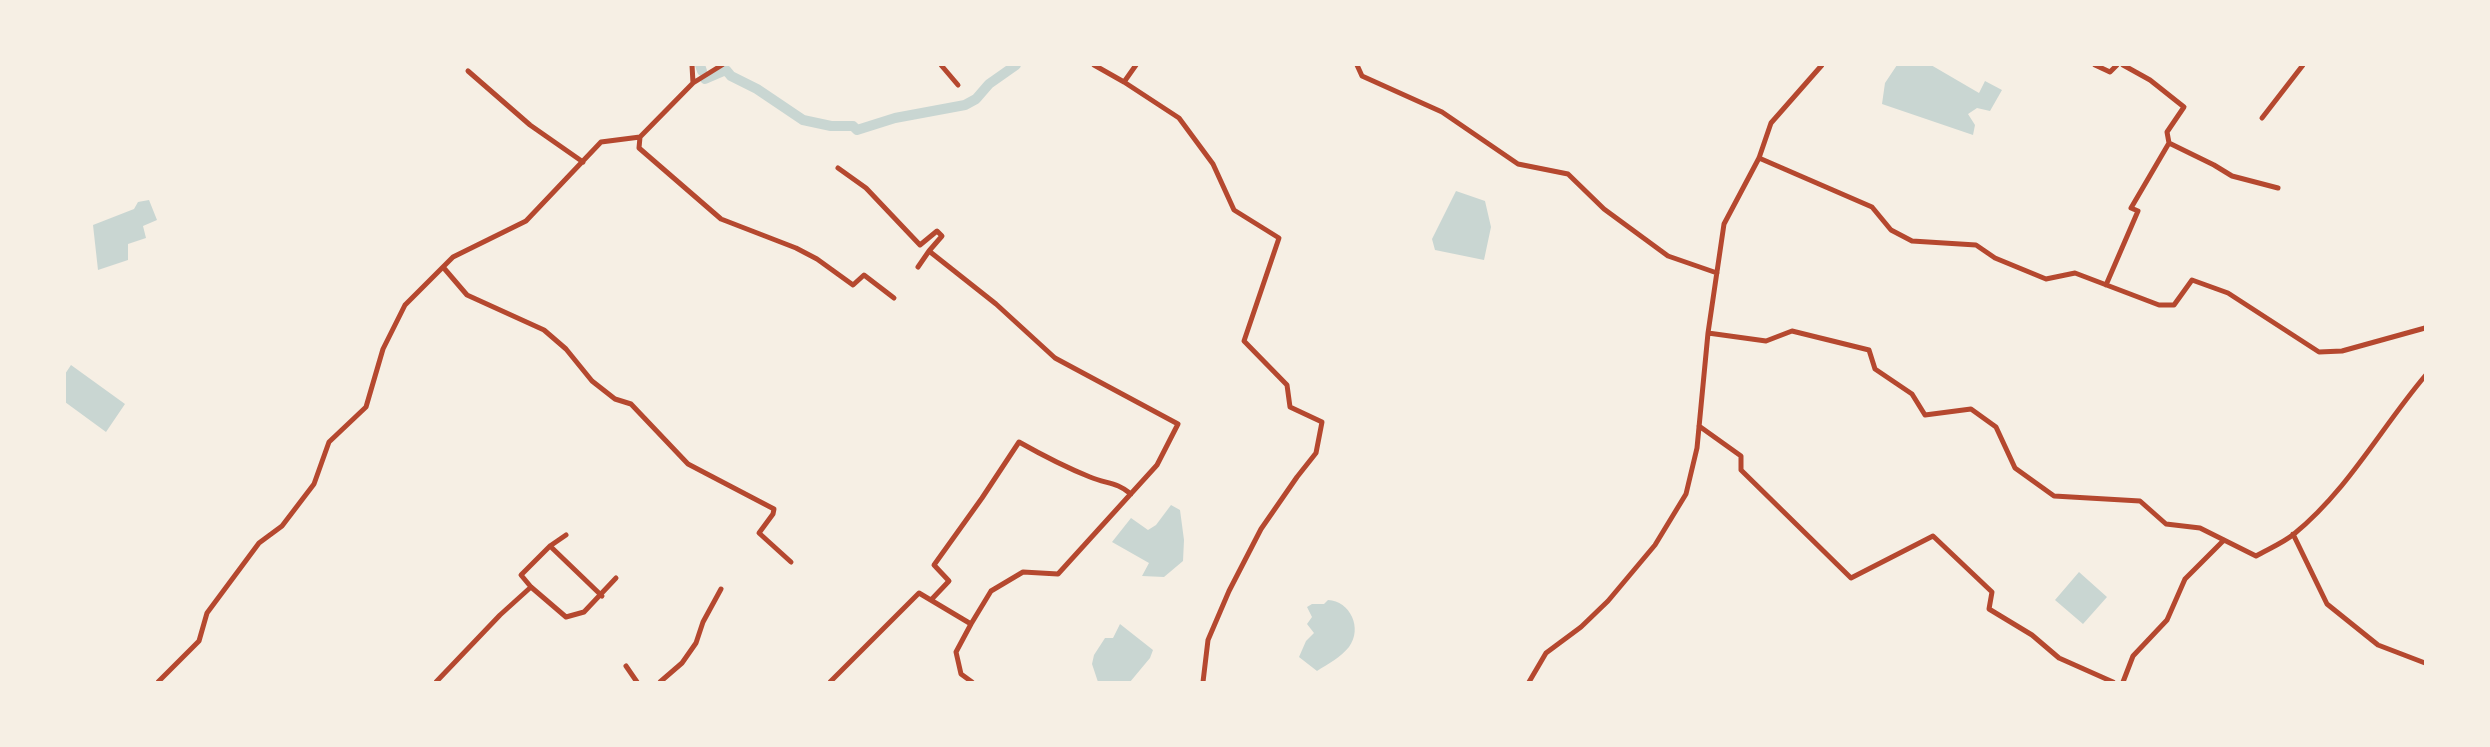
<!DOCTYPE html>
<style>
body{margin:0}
#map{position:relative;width:2490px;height:747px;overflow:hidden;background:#f6efe4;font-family:"Golos Text",sans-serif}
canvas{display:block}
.frame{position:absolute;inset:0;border:66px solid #f6efe4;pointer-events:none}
</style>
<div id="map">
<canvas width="2490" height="747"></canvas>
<div class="frame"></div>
</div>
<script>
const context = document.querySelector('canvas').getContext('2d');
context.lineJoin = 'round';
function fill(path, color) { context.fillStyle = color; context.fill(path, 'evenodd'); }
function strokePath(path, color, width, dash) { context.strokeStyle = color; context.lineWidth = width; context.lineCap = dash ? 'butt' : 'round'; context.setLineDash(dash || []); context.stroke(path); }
fill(new Path2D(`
 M1897,65h34l48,28 6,-12 17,9 -12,21 -13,-3 -9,6 7,11 -2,10 -91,-31 3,-21z
 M1456,191l29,10 6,26 -7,33 -49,-10 -3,-11z
 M149,200l8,20 -14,6 3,12 -18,6v16l-30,10 -5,-45 41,-16 4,-7z
 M71,365l54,39 -19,28 -41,-30v-28z
 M1171,505l9,5 4,30 -1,21 -19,16 -22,-1 7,-13 -37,-21 19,-24 17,12 8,-5z
 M2079,572l28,25 -24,27 -28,-24z
 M1328,600c22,1 35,28 21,47 -8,10 -21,17 -32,24l-18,-14 7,-16 8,-8 -7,-9 5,-7 -5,-10 5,-3h12z
 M1120,624l33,26 -3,8 -20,24h-32l-6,-18 2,-9 11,-17h8z`), '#c9d6d2');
strokePath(new Path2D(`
 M700,65l2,6
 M705,79l21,-9 5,6 26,13 46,31 28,6h22l4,4 38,-12 70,-13 11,-6 13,-15 27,-19`), '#c9d6d2', 10);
strokePath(new Path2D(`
 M692,65l1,18 -53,54 -1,11 82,71 75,29 21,11 36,26 11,-10 30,23
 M941,65l17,20
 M1094,65l30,17
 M1136,65l-12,17 55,36 34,46 21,46 45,28 -35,103 43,44 3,22 32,15 -6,31 -19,24 -36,52 -32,62 -21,49 -5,42
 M1357,65l5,11 80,36 76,52 50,10 36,35 64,47 49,17
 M2095,65l15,7 7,-7
 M468,71l62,54 53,37
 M693,83l29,-18
 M2262,118l41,-53
 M2169,143l45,22 18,11 46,12
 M1759,158l113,49 19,23 21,11 64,4 19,13 51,21 29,-6 84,32h15l18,-25 36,13 91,59 23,-1 83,-23
 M838,168l28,20 54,57 17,-14 5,5 -13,15
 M443,267l24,28 77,35 22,19 26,32 23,18 16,5 57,60 86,45 -1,5 -14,19 32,29
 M2106,285l32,-74 -7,-3 38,-65 -2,-11 17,-25 -34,-27 -27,-15
 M1708,333l58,8 26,-10 77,19 6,19 37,25 13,21 46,-6 25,18 19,41 39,28 86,5 26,23 34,4 56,28c12,-7 27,-13 38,-22 54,-44 87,-106 131,-158
 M1699,426l42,30v14l110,108 82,-42 59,56 -3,17 43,26 27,23 54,24
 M2293,534l34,70 51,41 47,18
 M566,535l-16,11 -29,29 10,12 35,30 18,-5 32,-34
 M550,546l52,50
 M931,600l18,-19 -15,-16 48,-67 37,-56c23,13 46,25 71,35 17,7 27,5 41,17
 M971,624l-15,28 5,22 11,8
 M626,666l11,16
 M158,682l41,-41 8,-28 52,-70 23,-17 32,-42 15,-42 37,-35 17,-58 22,-44 48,-48 73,-36 75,-79 39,-5
 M436,682l64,-67 31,-28
 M660,682l22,-19 14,-20 7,-21 18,-33
 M830,682l89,-89 52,31 20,-33 32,-19 35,2 99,-109 21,-41 -123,-66 -59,-54 -67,-53 -11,16
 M1529,682l17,-29 35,-26 27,-26 47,-56 31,-51 11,-46 11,-115 16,-109 35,-66 12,-35 51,-58
 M2123,682l10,-26 34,-36 18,-41 39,-39`), '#b5482f', 5);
</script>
